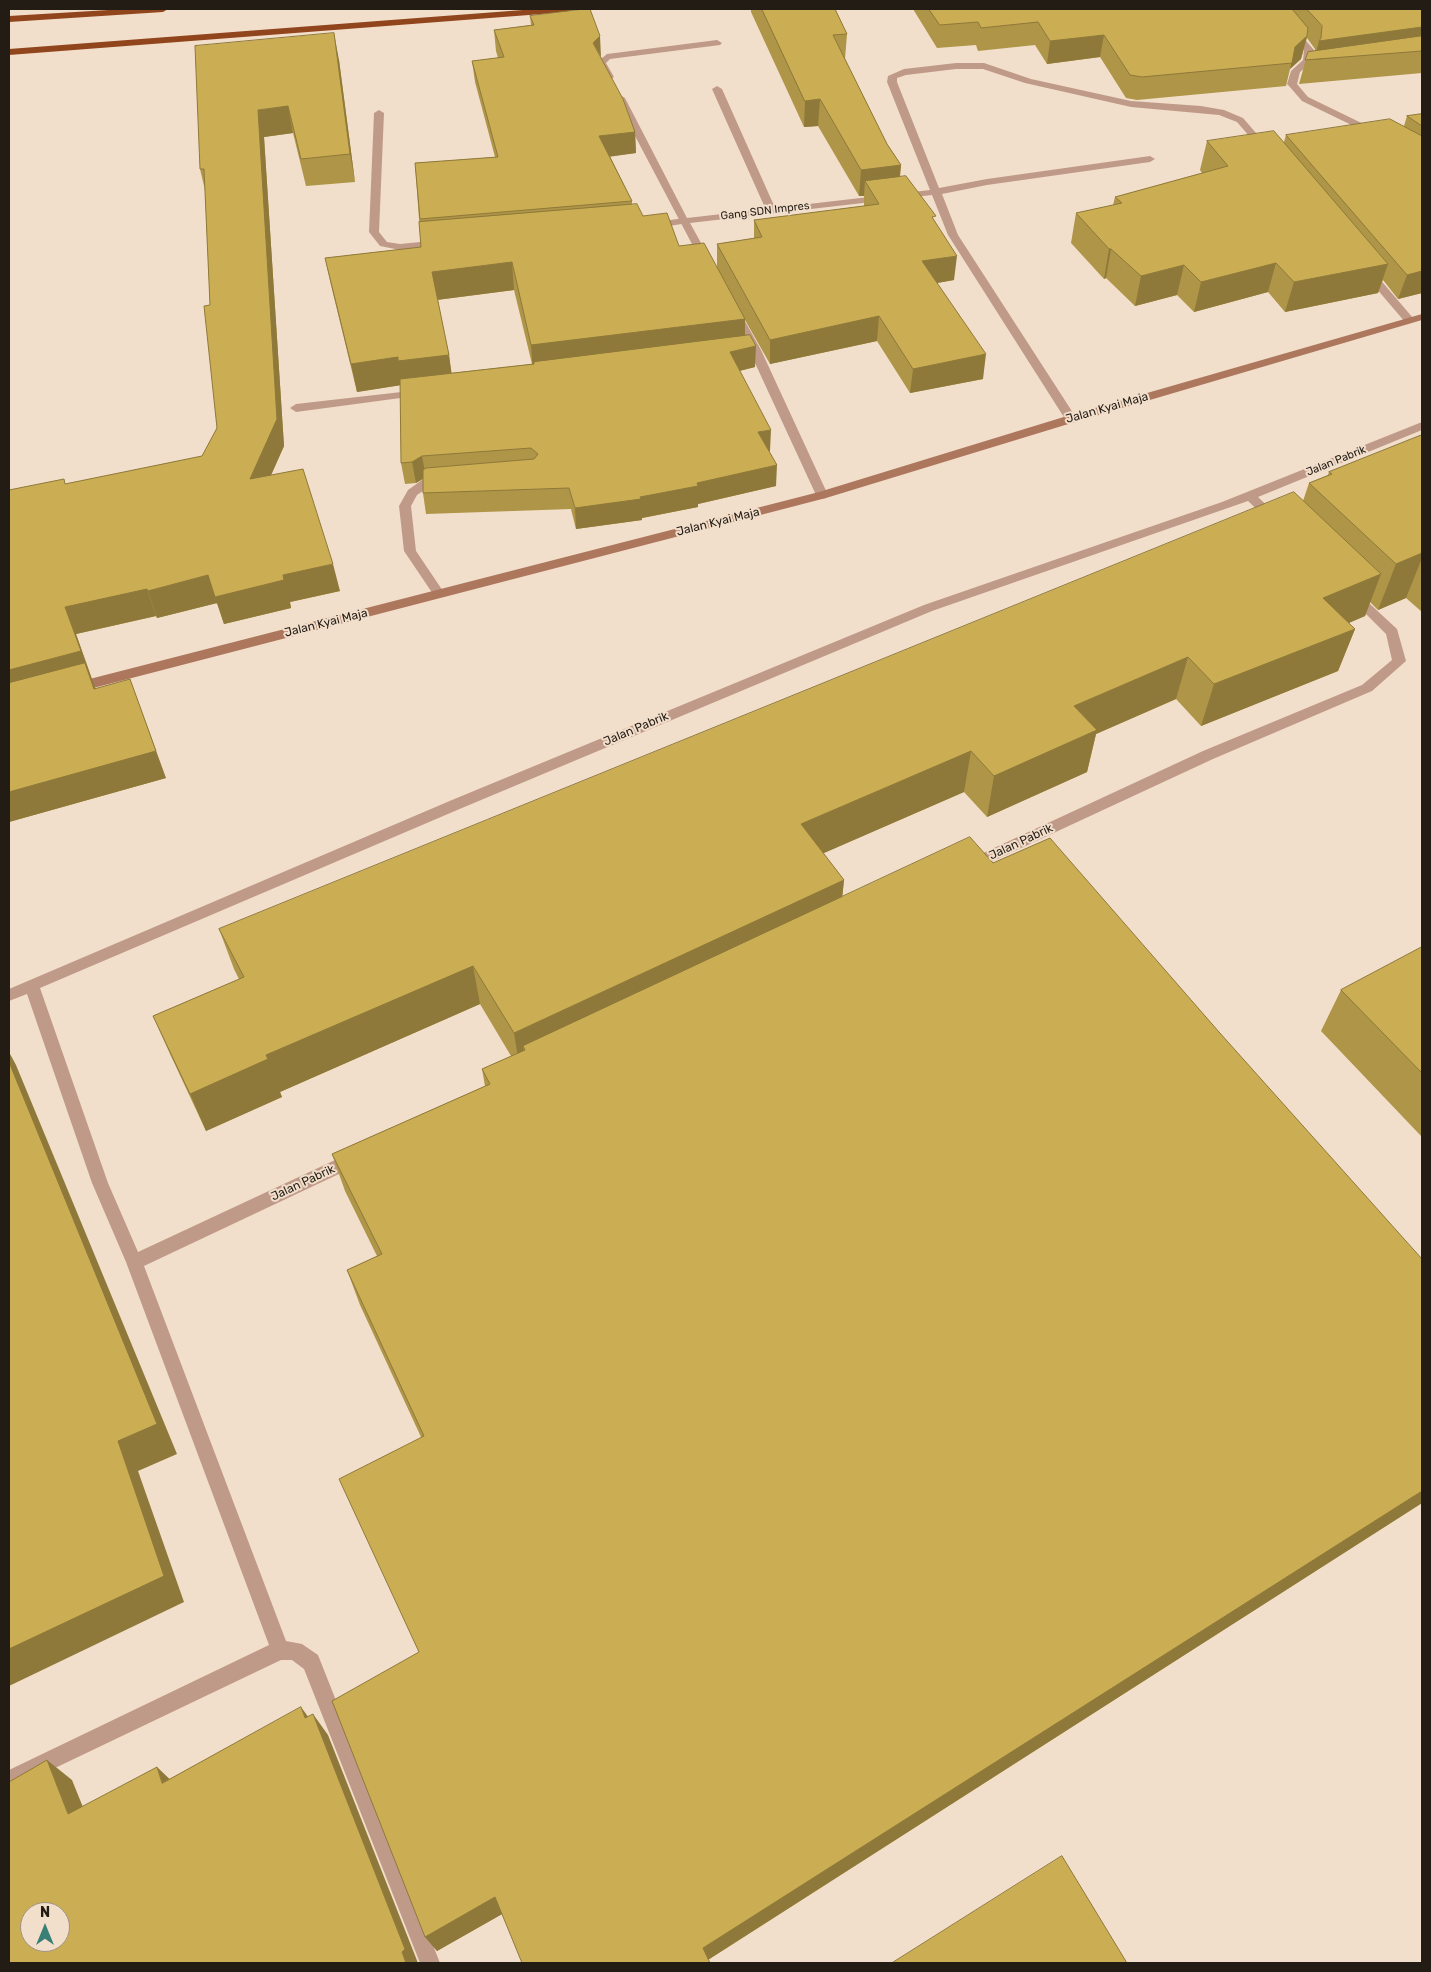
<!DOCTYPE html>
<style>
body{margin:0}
#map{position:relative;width:1431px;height:1972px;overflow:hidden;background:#f2dfcb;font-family:Rubik,sans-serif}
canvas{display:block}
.frame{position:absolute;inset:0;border:10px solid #231c15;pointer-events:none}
.north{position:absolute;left:20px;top:1902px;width:50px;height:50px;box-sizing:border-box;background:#f2dfcb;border:1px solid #9f9182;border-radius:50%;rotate:0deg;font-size:14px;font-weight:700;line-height:20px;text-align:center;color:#231c15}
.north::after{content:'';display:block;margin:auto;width:18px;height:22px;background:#3a7f75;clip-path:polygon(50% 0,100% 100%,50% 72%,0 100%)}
</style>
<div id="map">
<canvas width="1431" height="1972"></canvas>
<div class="frame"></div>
<div class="north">N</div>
</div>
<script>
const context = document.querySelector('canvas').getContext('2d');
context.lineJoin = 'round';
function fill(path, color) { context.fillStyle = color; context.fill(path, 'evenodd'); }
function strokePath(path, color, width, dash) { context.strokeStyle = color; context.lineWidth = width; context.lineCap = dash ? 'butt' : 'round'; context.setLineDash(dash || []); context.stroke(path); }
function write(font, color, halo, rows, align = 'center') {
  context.font = font + ' Rubik,sans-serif'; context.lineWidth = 4; context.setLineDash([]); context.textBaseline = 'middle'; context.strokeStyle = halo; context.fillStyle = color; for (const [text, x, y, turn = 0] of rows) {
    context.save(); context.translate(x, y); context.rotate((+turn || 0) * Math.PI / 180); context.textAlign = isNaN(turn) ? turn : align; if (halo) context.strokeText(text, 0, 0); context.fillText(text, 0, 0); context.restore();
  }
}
fill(new Path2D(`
 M717,86l5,3 54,121 -1,2 -4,1 -5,-3 -54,-121z
 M379,110l5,3 -5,119 8,10 13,2 40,-4 4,1 1,2 -1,2 -44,5 -20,-4 -11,-14 5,-119z
 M684,218l5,3 -1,2 -38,6 -5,-3 5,-3z
 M1422,422v8l-164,67 21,20 2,3 -2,3h-8l-23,-22 -316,110 -470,197 -422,180 68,195 30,69 210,-98 6,-2 6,2 2,5 -2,5 -216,102 142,375 16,3 16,11 122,308h-20l-116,-294 -12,-9h-11l-272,130v-20l260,-125 -143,-383 -34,-79 -65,-189 -18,7v-12l443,-189 472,-195 298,-103z
 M1353,591l4,1 40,37 9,32 -34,30 -159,68 -237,110 -5,1 -5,-1 -2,-4 2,-4 237,-110 159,-66 30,-25 -6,-26 -39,-39z`), '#c09a89');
fill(new Path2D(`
 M1292,27l3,1 19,22 -1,11 -13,11 -3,12 11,13 68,33v4h-6l-68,-33 -13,-15 -2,-2 4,-13 12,-11 1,-10 -17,-20z
 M717,40l5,3 -2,2 -110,14 -4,4 8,14 -5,3 -3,-1 -10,-16 11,-9z
 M956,63h28l47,16 100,22 70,5 23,4 19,8 27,31 -5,3 -3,-1 -25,-29 -18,-7 -88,-8 -106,-24 -42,-14h-27l-50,6 -9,3v4l42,106 48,-9 163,-23 5,3 -5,3 -163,23 -45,9 16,41 119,184 -2,3h-8l-119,-187 -16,-40 -242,28 21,38 -5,3 -4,-1 -87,-165 5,-3 5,3 62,120 243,-28 -43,-108 1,-6 16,-7z
 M1368,269l4,1 41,48 1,2 -1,2h-8l-41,-48 -1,-2 1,-2z
 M736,311l5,3 20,36 67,145 -2,3 -4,1 -6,-4 -67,-145 -18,-36z
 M419,390l4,1 2,2 -2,2 -127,17 -6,-4 6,-4z
 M443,478l4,1 2,3 -2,3 -18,2 -12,8 -6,11 5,45 29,43 -6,4 -4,-1 -31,-46 -5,-45 9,-16 14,-10z`), '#c09a89');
fill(new Path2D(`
 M1422,314v6l-347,102 -249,76 -752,195 -5,-2 -2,-3 2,-3 5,-2 745,-191 248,-76z`), '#ad775e');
fill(new Path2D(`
 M125,9h43l-5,3 -154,10v-6z
 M536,9h37l-5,3 -559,43v-6z`), '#90451d');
fill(new Path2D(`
 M751,9h84l12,25 -2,25 42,85 14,21 -1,12 35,45 19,58 -17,3 46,96 -73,14 -33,-52 -107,23 -25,-44v16l10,31 -15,4 30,80h-1l7,35 -78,18v3l-56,11v2l-66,9 -5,-20 -145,5 -3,-21v-14l-7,4 -11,1 -4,-21 -1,-78 -43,7 -26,-107 -6,-27 96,-11 -6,-84 80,-6 -20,-75 -3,-21 26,-3 -2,-7 -2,-21 37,-5 -1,-9 71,41 34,75 1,21 -26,3 22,45v3l11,12 36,30 38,22v-24l37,-6v-18l110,-14v-10h-5l-41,-70 -14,1 -53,-115zM514,290l18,74 -81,9 -2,-18 -12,-55z
 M913,9h509v64l-123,11 9,-32 7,-1v-2l-8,-11 -6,21 -11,10 -4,17 -149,14 -11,-2 -26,-41 -53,7 -12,-19 -57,6 -2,-6 -39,3z
 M339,60l16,122 -49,4 -13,-53 -29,4 20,309 -13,29 69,116 -50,11 1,6 -67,16 -7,-21 -60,15 -1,-2 -80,18 19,55 71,89 -157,44 57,-338 136,-28 15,-28 -7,-123 -5,-115 -5,-21z
 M1422,114v179l-24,6 -15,-19 -5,13 -93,19 -17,-20 -74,20 -17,-17 -42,11 -29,-28 -2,1 -33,-36 5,-30 37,-8 2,-8 87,-24 -2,-3 7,-29 77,1 2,-7 118,-9 3,-10z
 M1422,435v177l-16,-14 -28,12 -8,-8 -5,14 -17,7 7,6 -17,42 -137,55 -25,-27 -80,35 -9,38 -100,45 -23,-25 -141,61 21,27 -2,17 580,606 -714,457 -206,-46 -65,37 -12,-14 -6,-285 2,-215 -61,-132 -13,-35 30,-14 -32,-65 -13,-37 153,-68 -3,-17 29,-13 -31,-52 -200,88 2,5 -76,34 -36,-77 -17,-38 86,-37 -5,-10 -15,-40 1084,-428 6,-18 19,-8 1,-3z
 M1422,947v190l-101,-106 20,-41z`), '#af9547');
fill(new Path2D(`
 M1422,27v22l-108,11 5,-19z
 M334,33l5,27 16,122 -5,-28z
 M1104,35l-4,22 -53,7 3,-23z
 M600,36l1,21 -8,-14z
 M1307,36l-6,23 -11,10 5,-22z
 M820,99l-2,27 -14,1 1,-26z
 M288,106l5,27 -29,4 20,309 -27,61 -7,-28 8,-369z
 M635,132l1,21 -35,5 -2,-22z
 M901,165l-3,27 -33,-11 -1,15h-5l2,-26z
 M1109,249h2l-5,29 -2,1z
 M957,256l-3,24 -34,6 2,-25z
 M512,262l2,28 -78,10 -4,-28z
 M1276,263l-8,29 -74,20 7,-30z
 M1388,264l-10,29 -93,19 9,-30z
 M1184,265l-7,30 -42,11 6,-30z
 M1422,271v22l-24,6 9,-24z
 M879,316l-2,25 -107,23v-24z
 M745,319v27l-212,27 -2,-28z
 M756,346l-1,21 -25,6v-21z
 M986,354l-3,25 -73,14 3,-24z
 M449,355l4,28 -51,2 -45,7 -6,-28 47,-7z
 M771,430l-1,21 -13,2 1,-21z
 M422,456l4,21 -10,6 -4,-21z
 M777,465l-1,21 -78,18v3l-56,11v2l-66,9 -1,-21 122,-25z
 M1422,553v5l-16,40 -28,12 18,-46z
 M333,564l7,27 -50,11 1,6 -67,16 -9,-27 68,-22z
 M1381,574l-16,42 -57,25 15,-43z
 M208,575l9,28 -60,15 -9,-27z
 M147,589l9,27 -80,18 20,56 -87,11v-31l56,-63z
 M1355,629l-17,42 -137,55 13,-42z
 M1188,657l-12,42 -80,35 -9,38 -100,45 7,-41 80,-70z
 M130,679l36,99 -157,44v-30z
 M971,751l-7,41 -165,72 2,-40z
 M844,880l-4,40 -315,130 -2,-4 3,21 -6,3 -6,-37z
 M473,966l7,38 -200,88 2,5 -76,34 -16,-37 76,-39z
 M9,1052l7,13 161,389 -39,17 46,131 -175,84v-37l109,-208 -109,-379z
 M1422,1491v12l-719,460v-15z
 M301,1707l16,22 -12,-11z
 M313,1714l15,21 90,228h-12z
 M47,1760l25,20 21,52 -25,-18z
 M157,1767l21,20 -16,-4z
 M495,1897l9,16 -67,38 -12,-14z`), '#8e793a');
const building = new Path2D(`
 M584,9h6l10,27 -7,7 30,56 12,33 -36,4 33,65 -212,18 -5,-56 83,-6 -26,-96 32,-4 -10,-27 40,-5 -4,-9z
 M762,9h73l12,25 -14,1 54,109 14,21 -40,5 -41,-71 -15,2z
 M929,9h363l16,19 -1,8 -12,11 -3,16 -150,14 -12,-2 -26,-40 -54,6 -12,-19 -57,6 -3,-6 -38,3z
 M1307,9h115v18l-103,14 2,-3 1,-12z
 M334,33l16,121 -49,5 -13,-53 -30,4 19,309 -27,60 53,-10 30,95 -50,11 1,5 -69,17 -7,-22 -60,16 -1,-2 -82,18 16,44 -72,19v-180l55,-11 1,5 137,-28 15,-28 -13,-122 6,-1 -6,-136h-4l-5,-123z
 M1422,36v15l-117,9 3,-8z
 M1422,114v12l-15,-10z
 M1390,119l32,17v135l-15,4 -121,-140z
 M1274,131l114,133 -94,18 -18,-19 -75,19 -17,-17 -43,11 -30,-27h-2l-33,-36 46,-10 -7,-6 113,-31 -21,-25z
 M906,176l30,40 -4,1 25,39 -35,5 64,93 -73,15 -34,-53 -109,24 -53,-96 45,-7 -8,-17 125,-16 -14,-23z
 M637,204l6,12 24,-3 12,33 25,-3 41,76 -214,26 -19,-83 -80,10 17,83 -51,6v-4l-47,7 -26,-106 96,-11 -2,-25z
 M750,335l6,11 -26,6 41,78 -13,2 19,33 -80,18 1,3 -58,11 1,2 -66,9 -6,-20 -146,5v-23l3,-2 108,-9 4,-5 -7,-6 -109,8 -10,6 -11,1 -1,-84 134,-15v-2z
 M1422,435v118l-26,11 -87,-81 23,-9 -3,-2z
 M1294,492l87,82 -58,24 32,31 -141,55 -26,-27 -114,49 23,24 -103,46 -23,-25 -170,73 43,56 -330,153 -41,-67 -207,89 2,4 -78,35 -37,-78 91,-39 -25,-48z
 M85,663l9,26 36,-10 26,72 -147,41v-109z
 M970,837l23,26 57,-25 169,194 203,227v232l-719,457 7,15h-188l-27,-66 -70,40 -93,-236 87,-49 -80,-173 85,-43 -77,-166 35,-16 -50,-100 158,-70 -8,-15 43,-19 -2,-4z
 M1422,947v126l-81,-83z
 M9,1062l148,362 -39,17 46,135 -155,73z
 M301,1707l4,11 8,-4 92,235 -3,3 4,11h-397v-181l38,-22 21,54 89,-47 5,16zM30,1912h30v30h-30z
 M1062,1856l65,107h-235z`);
fill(building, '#cbad53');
strokePath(building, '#8e793a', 1);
write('11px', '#231c15', '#f2dfcb', [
 ["Gang SDN Impres",765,211,-7],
 ["Jalan Pabrik",1336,461,-22]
]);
write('12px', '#231c15', '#f2dfcb', [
 ["Jalan Kyai Maja",1107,408,-16],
 ["Jalan Kyai Maja",718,522,-14],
 ["Jalan Kyai Maja",326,623,-14],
 ["Jalan Pabrik",636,729,-23],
 ["Jalan Pabrik",1021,842,-25],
 ["Jalan Pabrik",303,1183,-25]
]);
</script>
